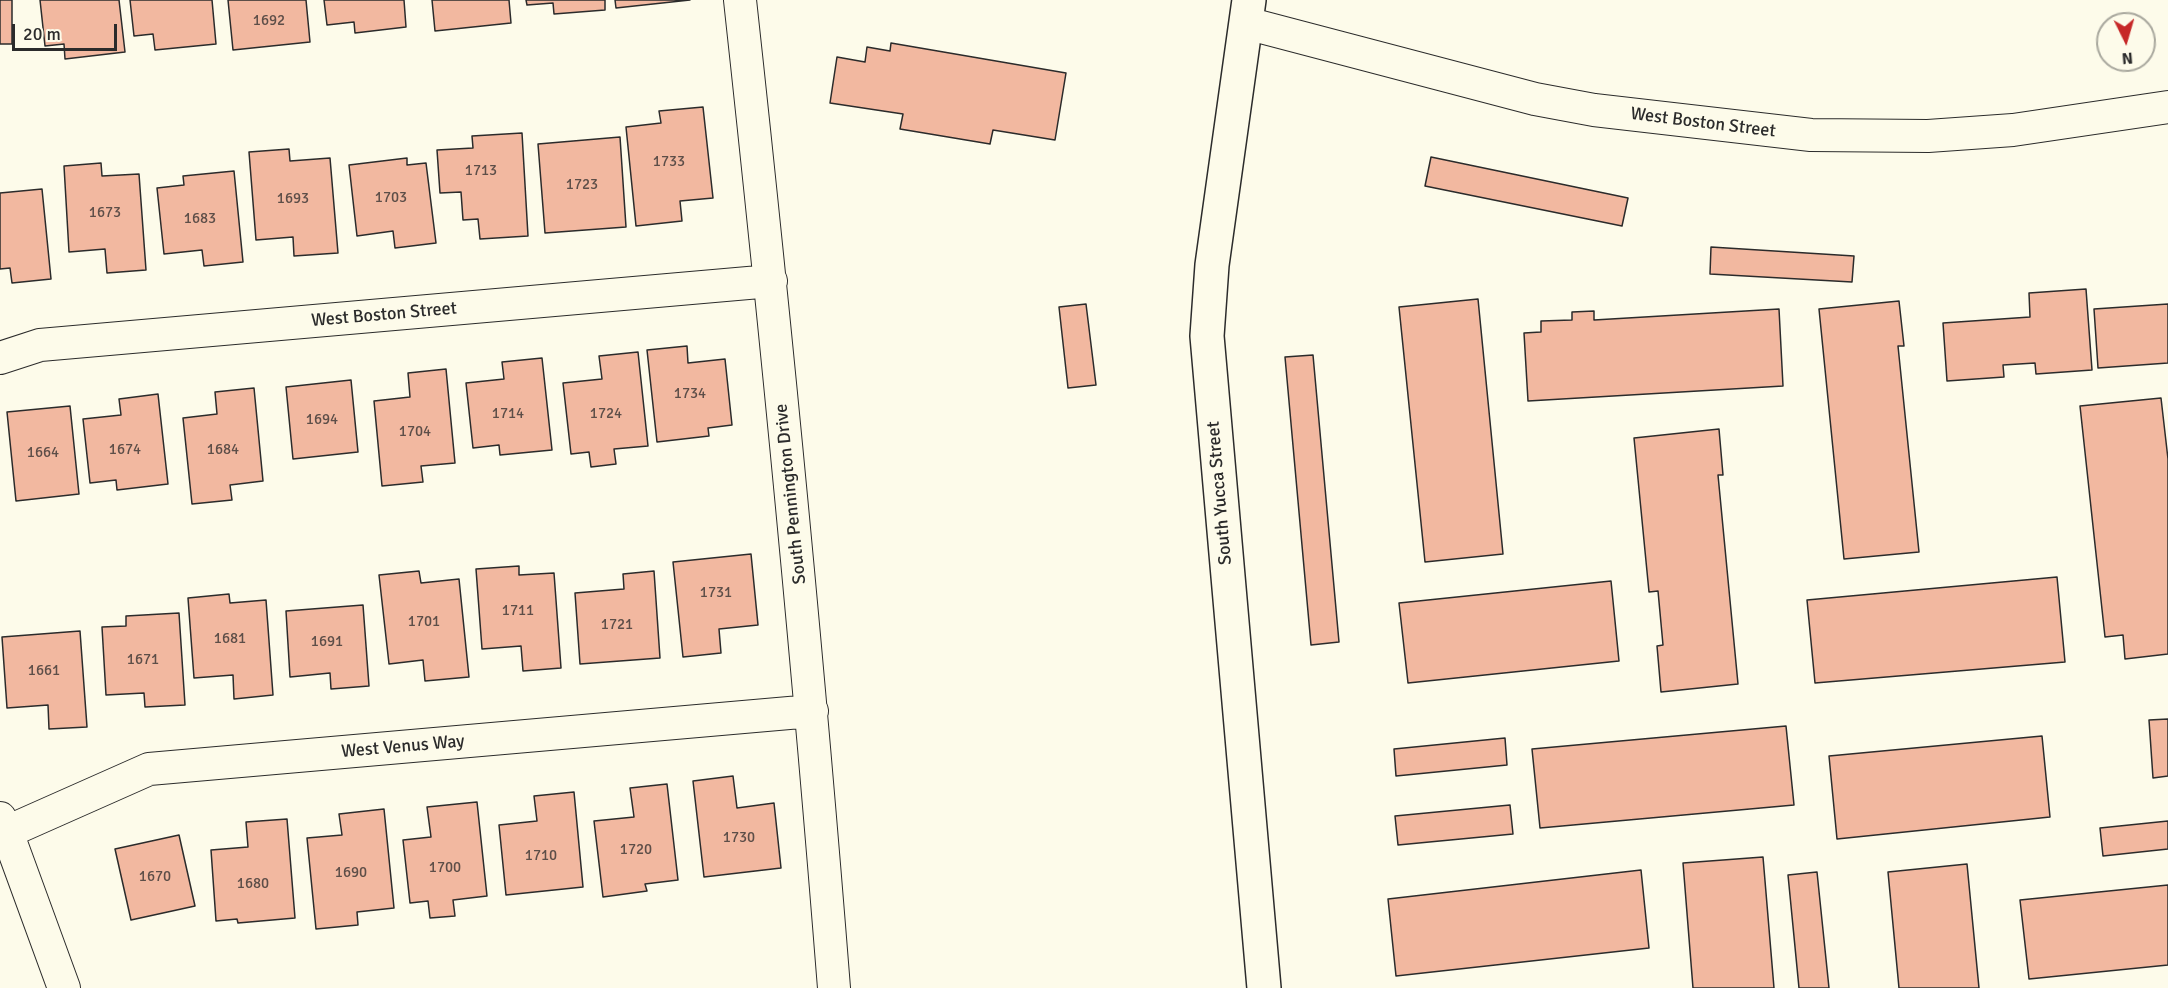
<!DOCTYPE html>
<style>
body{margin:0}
#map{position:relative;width:2168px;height:988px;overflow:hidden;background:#fdfbea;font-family:Signika,sans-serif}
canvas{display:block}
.north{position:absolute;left:2096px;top:12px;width:60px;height:60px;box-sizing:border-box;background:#fdfbea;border:2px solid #a9a89e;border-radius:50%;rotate:175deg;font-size:16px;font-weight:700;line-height:24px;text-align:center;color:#2b2b2b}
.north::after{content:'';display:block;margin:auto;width:21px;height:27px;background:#c62828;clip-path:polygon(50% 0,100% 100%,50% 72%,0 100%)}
.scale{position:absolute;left:12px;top:24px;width:105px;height:27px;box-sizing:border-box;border:3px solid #2b2b2b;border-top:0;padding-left:8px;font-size:18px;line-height:21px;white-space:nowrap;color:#2b2b2b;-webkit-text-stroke:4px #fdfbea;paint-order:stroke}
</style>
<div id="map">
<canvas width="2168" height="988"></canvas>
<div class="north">N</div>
<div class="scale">20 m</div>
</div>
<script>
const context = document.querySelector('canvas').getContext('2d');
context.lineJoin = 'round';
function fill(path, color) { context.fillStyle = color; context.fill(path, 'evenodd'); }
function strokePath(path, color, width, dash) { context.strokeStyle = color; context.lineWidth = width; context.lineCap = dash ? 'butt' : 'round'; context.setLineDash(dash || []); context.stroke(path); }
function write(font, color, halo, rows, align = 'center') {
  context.font = font + ' Signika,sans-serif'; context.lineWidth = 4.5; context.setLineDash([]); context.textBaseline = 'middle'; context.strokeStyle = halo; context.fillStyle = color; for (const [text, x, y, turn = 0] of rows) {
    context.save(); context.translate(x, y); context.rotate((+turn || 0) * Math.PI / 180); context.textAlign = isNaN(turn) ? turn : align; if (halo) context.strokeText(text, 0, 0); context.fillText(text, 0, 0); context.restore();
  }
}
const building = new Path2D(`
 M0,0h12v44h-12z
 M40,0h79l6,52 -60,7 -1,-15 -19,2z
 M130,0h82l4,44 -61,6 -2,-16 -19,2z
 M228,0h78l4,42 -77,8z
 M324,0h80l2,27 -51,6 -1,-11 -27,3z
 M432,0h77l2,23 -76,8z
 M526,0h79v10l-51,4 -1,-11 -26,2z
 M615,0h75l-74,8z
 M891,43l175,30 -11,67 -62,-10 -3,14 -90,-15 3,-15 -73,-11 7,-46 28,5 2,-15 23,4z
 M703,107l10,91 -33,3 2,20 -46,5 -10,-99 35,-4 -2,-12z
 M522,133l6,103 -48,3 -2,-20 -15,1 -2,-28 -21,1 -3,-43 36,-2 -1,-12z
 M620,137l6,90 -81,6 -7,-89z
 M289,149l1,12 40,-3 8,95 -44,3 -1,-19 -37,3 -7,-88z
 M1431,157l197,41 -6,28 -197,-40z
 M407,158v7l19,-2 10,80 -41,5 -2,-17 -36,5 -8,-71z
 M101,163l1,13 37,-2 7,96 -39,3 -2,-24 -36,3 -5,-86z
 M234,171l9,91 -39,4 -2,-16 -38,4 -7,-66 27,-3 -1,-9z
 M42,189l9,90 -39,4 -2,-15 -10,1v-76z
 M1711,247l143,9 -2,26 -142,-8z
 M2086,289l6,81 -56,4 -1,-11 -32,2 1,12 -57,4 -4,-58 87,-6 -1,-24z
 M1478,299l25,255 -78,8 -26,-255z
 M1899,301l5,45h-6l21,206 -75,7 -25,-250z
 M1086,304l10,81 -28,3 -9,-81z
 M2168,304v59l-70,5 -4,-59z
 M1779,309l4,77 -255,15 -4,-68 17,-1v-11l31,-1v-8l22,-1v9z
 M687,346l1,17 37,-4 7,66 -24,3 1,8 -52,6 -10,-92z
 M638,352l10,94 -34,3 2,15 -25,3 -2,-15 -18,2 -8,-71 39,-4 -3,-23z
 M1313,355l26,287 -28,3 -26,-288z
 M542,358l10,92 -52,5 -1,-10 -26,3 -7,-65 38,-4 -2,-17z
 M446,369l9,94 -34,3 2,16 -41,4 -8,-85 36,-4 -2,-24z
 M351,380l7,72 -65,7 -7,-72z
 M254,388l9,93 -33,4 2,15 -40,4 -9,-86 34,-4 -2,-22z
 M158,394l10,90 -51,6 -1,-10 -26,3 -7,-64 38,-4 -2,-16z
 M2161,398l7,61v195l-43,5 -2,-24 -18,2 -25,-231z
 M70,406l9,88 -63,7 -9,-89z
 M1719,429l4,46h-5l20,209 -77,8 -4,-46 6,-1 -5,-54 -9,1 -15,-154z
 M751,554l7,71 -39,4 2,24 -38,4 -10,-95z
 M519,566v9l35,-2 7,95 -38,3 -2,-25 -39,3 -6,-80z
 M419,571l2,12 38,-4 10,98 -44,4 -2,-21 -34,4 -10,-89z
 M654,571l6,87 -80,6 -5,-71 49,-4 -1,-15z
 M2057,577l8,85 -250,21 -8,-83z
 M1611,581l8,80 -211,22 -9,-80z
 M229,594l1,9 36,-3 7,95 -39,4 -1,-24 -39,3 -6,-80z
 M363,605l6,81 -38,3 -1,-16 -40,4 -4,-66z
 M179,613l6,92 -40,2 -1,-14 -38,2 -4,-68 24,-1v-10z
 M80,631l7,96 -38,2 -1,-24 -41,3 -5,-71z
 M2168,719v57l-15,2 -4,-58z
 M1786,726l8,79 -254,23 -8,-79z
 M2042,736l8,81 -213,22 -8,-83z
 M1505,738l2,27 -111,11 -2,-27z
 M733,776l4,32 37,-5 7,65 -77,9 -11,-96z
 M667,784l11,96 -33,4 2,7 -44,6 -9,-76 40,-4 -4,-29z
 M574,792l9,95 -77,8 -7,-70 38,-4 -3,-25z
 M477,802l10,94 -34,4 2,16 -25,2 -2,-17 -18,2 -7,-63 28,-3 -4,-30z
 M1510,805l3,29 -115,11 -3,-29z
 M384,809l10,99 -37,4 1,13 -42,4 -9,-91 35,-3 -3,-21z
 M287,819l8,99 -57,5 -1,-4 -21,2 -5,-71 37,-3 -2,-25z
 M2168,821v28l-65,7 -3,-28z
 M179,835l16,71 -64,14 -16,-71z
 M1763,857l11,131h-81l-10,-125z
 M1967,864l12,124h-80l-11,-116z
 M1641,870l8,78 -253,28 -8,-77z
 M1817,872l12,116h-30l-11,-113z
 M2168,885v80l-139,14 -9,-79z`);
fill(building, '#f2b8a0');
strokePath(building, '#2b2b2b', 1.5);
const minor = new Path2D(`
 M740,0c36,329 68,658 94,988
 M1246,23l289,76 59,11 217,25 117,1 85,-6 155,-23
 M0,358l40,-13 731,-64
 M0,818l7,14 57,156
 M7,832l142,-63 663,-58`);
const tertiary = new Path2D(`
 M1249,0l-37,265 -5,71 57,652`);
strokePath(minor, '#2b2b2b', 34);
strokePath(tertiary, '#2b2b2b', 36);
strokePath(minor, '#fdfbea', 32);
strokePath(tertiary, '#fdfbea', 33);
write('15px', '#5d4e48', null, [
 ["1692",269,21],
 ["1733",669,162],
 ["1713",481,171],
 ["1723",582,185],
 ["1703",391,198],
 ["1693",293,199],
 ["1673",105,213],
 ["1683",200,219],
 ["1734",690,394],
 ["1714",508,414],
 ["1724",606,414],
 ["1694",322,420],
 ["1704",415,432],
 ["1674",125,450],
 ["1684",223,450],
 ["1664",43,453],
 ["1731",716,593],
 ["1711",518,611],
 ["1701",424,622],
 ["1721",617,625],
 ["1681",230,639],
 ["1691",327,642],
 ["1671",143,660],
 ["1661",44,671],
 ["1730",739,838],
 ["1720",636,850],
 ["1710",541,856],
 ["1700",445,868],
 ["1690",351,873],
 ["1670",155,877],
 ["1680",253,884]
]);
write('18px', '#2b2b2b', '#fdfbea', [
 ["West Boston Street",1703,123,7],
 ["West Boston Street",384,315,-5],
 ["South Yucca Street",1220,493,-95],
 ["South Pennington Drive",791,494,-96],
 ["West Venus Way",403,747,-5]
]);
</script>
